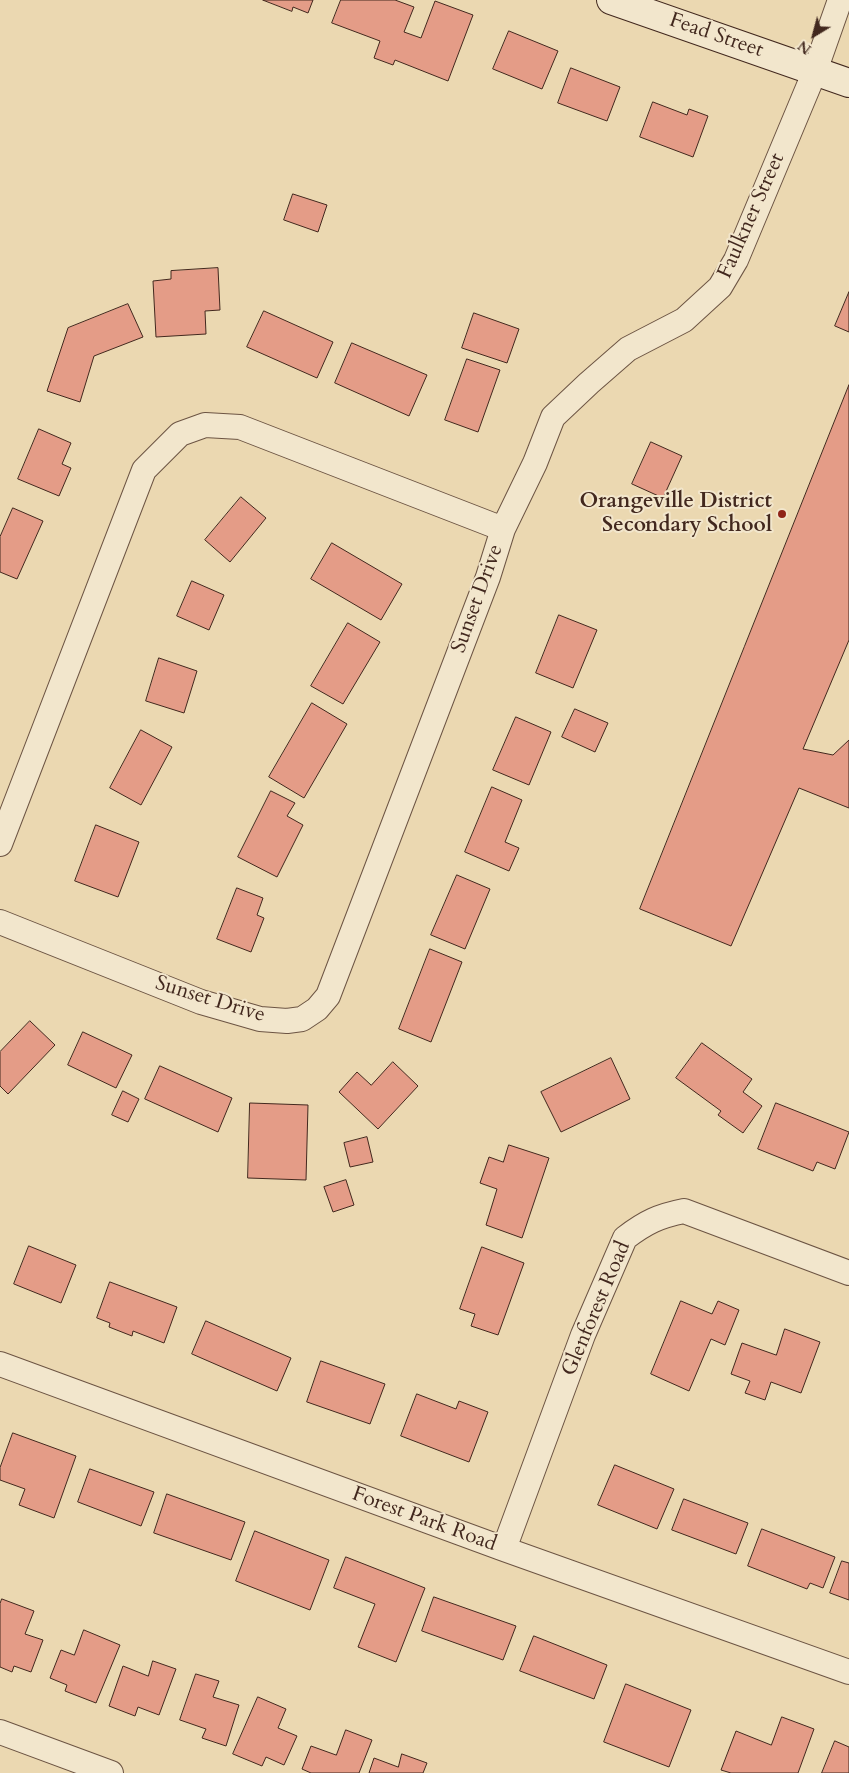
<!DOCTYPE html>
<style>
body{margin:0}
#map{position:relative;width:849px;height:1773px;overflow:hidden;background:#ebd8b1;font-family:Cardo,serif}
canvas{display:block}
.north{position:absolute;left:789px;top:10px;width:50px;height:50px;-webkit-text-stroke:4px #f2e6cc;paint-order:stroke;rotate:217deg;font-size:14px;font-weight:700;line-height:20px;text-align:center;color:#42281e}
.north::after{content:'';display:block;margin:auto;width:18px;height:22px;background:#42281e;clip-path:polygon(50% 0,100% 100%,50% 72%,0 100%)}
</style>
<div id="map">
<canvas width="849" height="1773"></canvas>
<div class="north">N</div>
</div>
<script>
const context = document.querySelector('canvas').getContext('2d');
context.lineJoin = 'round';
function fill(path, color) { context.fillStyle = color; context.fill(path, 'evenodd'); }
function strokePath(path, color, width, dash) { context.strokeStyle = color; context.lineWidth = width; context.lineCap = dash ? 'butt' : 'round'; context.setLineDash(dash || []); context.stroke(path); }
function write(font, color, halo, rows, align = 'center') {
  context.font = font + ' Cardo,serif'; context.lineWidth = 4; context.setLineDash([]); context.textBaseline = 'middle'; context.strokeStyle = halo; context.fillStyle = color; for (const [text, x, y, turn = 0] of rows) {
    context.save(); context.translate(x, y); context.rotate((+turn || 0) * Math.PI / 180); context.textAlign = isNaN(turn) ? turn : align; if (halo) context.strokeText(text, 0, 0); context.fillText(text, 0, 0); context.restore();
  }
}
const building = new Path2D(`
 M263,0h50l-5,13 -15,-6 -1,4z
 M341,0h54l19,7 -10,25 17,6 14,-37 38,14 -25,66 -53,-21 -2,5 -19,-7 6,-17 -48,-18z
 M509,31l49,20 -16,38 -49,-20z
 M571,68l49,19 -13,34 -49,-18z
 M653,102l34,13 2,-6 19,7 -15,41 -53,-20z
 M293,194l34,11 -9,27 -34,-12z
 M218,268l2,42 -15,1 1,23 -50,3 -3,-56 18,-2v-8z
 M849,292v40l-14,-6z
 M128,304l15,33 -49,19 -14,46 -33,-11 21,-63z
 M264,311l69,31 -16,36 -70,-31z
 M474,313l45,16 -12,34 -45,-15z
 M352,343l75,32 -18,41 -74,-33z
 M467,359l33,11 -22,62 -33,-12z
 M849,385v255l-46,109 30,6 16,-15v68l-50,-20 -68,158 -91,-37z
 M39,429l32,14 -9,21 9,4 -12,28 -41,-17z
 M651,442l31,14 -19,42 -31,-14z
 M241,497l25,21 -36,44 -25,-22z
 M13,508l30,13 -26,58 -17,-7v-35z
 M332,543l70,41 -21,36 -70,-41z
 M192,581l32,14 -15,35 -32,-14z
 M559,615l38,15 -24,58 -37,-15z
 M348,623l32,19 -37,62 -32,-18z
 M159,658l38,13 -13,42 -38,-12z
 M312,703l35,21 -43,74 -35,-21z
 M575,709l33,14 -13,29 -33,-15z
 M516,717l35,15 -22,53 -36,-15z
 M141,730l31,17 -31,58 -31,-17z
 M492,787l30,13 -17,42 14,6 -10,23 -44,-19z
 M271,791l24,12 -8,13 16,9 -26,52 -39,-20z
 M96,825l43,17 -21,55 -43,-16z
 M457,875l33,14 -25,60 -34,-14z
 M237,888l26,10 -6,17 7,3 -13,34 -34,-13z
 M430,949l32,13 -31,80 -32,-13z
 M30,1021l25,24 -47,49 -8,-8v-34z
 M83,1032l49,23 -16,33 -48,-23z
 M702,1043l50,36 -9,13 19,14 -19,27 -25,-18 3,-4 -45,-33z
 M611,1058l19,41 -69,33 -20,-40z
 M393,1062l25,24 -40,43 -39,-37 18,-20 14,13z
 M160,1066l72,32 -14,34 -73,-33z
 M123,1091l16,8 -11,23 -16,-7z
 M250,1103l58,2 -2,75 -58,-2z
 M776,1103l73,29 -14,37 -18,-7 -4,9 -55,-22z
 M367,1137l6,25 -23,5 -6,-24z
 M509,1145l40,13 -27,80 -36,-13 11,-36 -17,-6 9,-26 14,5z
 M346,1180l8,25 -21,7 -9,-25z
 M29,1246l47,19 -15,38 -47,-19z
 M482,1247l42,16 -26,72 -27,-9 4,-12 -15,-5z
 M110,1282l67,25 -13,36 -31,-12 -1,5 -23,-9 1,-4 -13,-5z
 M681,1301l31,13 6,-13 21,9 -14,35 -14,-6 -22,52 -38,-17z
 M206,1321l85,37 -14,33 -85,-37z
 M785,1329l35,13 -19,51 -30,-11 -6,18 -20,-7 5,-12 -19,-7 11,-31 34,12z
 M321,1361l64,23 -15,40 -63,-22z
 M417,1394l39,15 3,-8 29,11 -19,50 -68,-26z
 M13,1433l63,23 -22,62 -35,-13 6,-16 -25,-9v-12z
 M615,1465l59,24 -17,40 -59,-24z
 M90,1469l64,23 -13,34 -63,-24z
 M167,1494l78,28 -14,38 -77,-27z
 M684,1499l64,24 -12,31 -64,-24z
 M762,1529l73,28 -12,31 -13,-5 -3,6 -59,-23z
 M255,1531l74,29 -19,50 -74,-29z
 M346,1557l79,31 -29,74 -38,-15 17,-43 -41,-16z
 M842,1561l7,2v37l-19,-7z
 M434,1597l82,29 -13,34 -81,-29z
 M2,1599l32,12 -9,23 18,6 -12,32 -17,-6 -2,6 -12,-5v-63z
 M84,1630l36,15 -24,58 -31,-12 2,-6 -17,-7 11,-28 13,5z
 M534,1636l73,29 -13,34 -74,-28z
 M153,1661l23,8 -17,46 -21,-8 -3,9 -26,-10 14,-40 25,10z
 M196,1674l23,7 -6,16 26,8 -13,41 -24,-8 4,-9 -26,-9z
 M626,1684l65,26 -22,57 -65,-25z
 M258,1697l28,12 -8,19 19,8 -13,29 -18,-8 -4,9 -29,-12z
 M782,1717l32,12 -16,44h-67l-10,-3 15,-39 35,14z
 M346,1730l26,10 -13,33h-48l-9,-4 9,-23 25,9z
 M835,1741l14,6v26h-27z
 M402,1754l25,9 -4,10h-54l5,-15 24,9z`);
fill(building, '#e49c87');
strokePath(building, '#42281e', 1);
const street = new Path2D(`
 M0,844l144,-374 36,-36 25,-9 35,2 263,102
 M0,922l201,80 59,17 27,2 15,-2 15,-10 11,-13 160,-419 15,-48 32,-66 18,-46 36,-34 39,-34 56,-29 36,-33 16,-27 79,-189 25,-71
 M0,1364l504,185 345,123
 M504,1549l79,-214 42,-97c21,-16 34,-22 59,-27l165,62
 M0,1732l111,41`);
const secondary = new Path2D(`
 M611,0l238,83`);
strokePath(street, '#6c5443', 26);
strokePath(secondary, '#42281e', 30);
strokePath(street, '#f2e6cc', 24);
strokePath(secondary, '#f2e6cc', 28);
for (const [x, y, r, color] of [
 [782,514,5,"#8f2418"]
]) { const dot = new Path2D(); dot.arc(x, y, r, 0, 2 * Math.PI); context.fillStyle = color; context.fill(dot); strokePath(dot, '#f2e6cc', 2); }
write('21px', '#42281e', '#f2e6cc', [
 ["Fead Street",716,36,19],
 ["Faulkner Street",752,216,-66],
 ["Sunset Drive",478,599,-70],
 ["Sunset Drive",210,1000,17],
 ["Glenforest Road",597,1309,-67],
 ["Forest Park Road",424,1520,20]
]);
write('bold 21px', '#42281e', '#f2e6cc', [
 ["Orangeville District",772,502],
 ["Secondary School",772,526]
], 'right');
</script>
